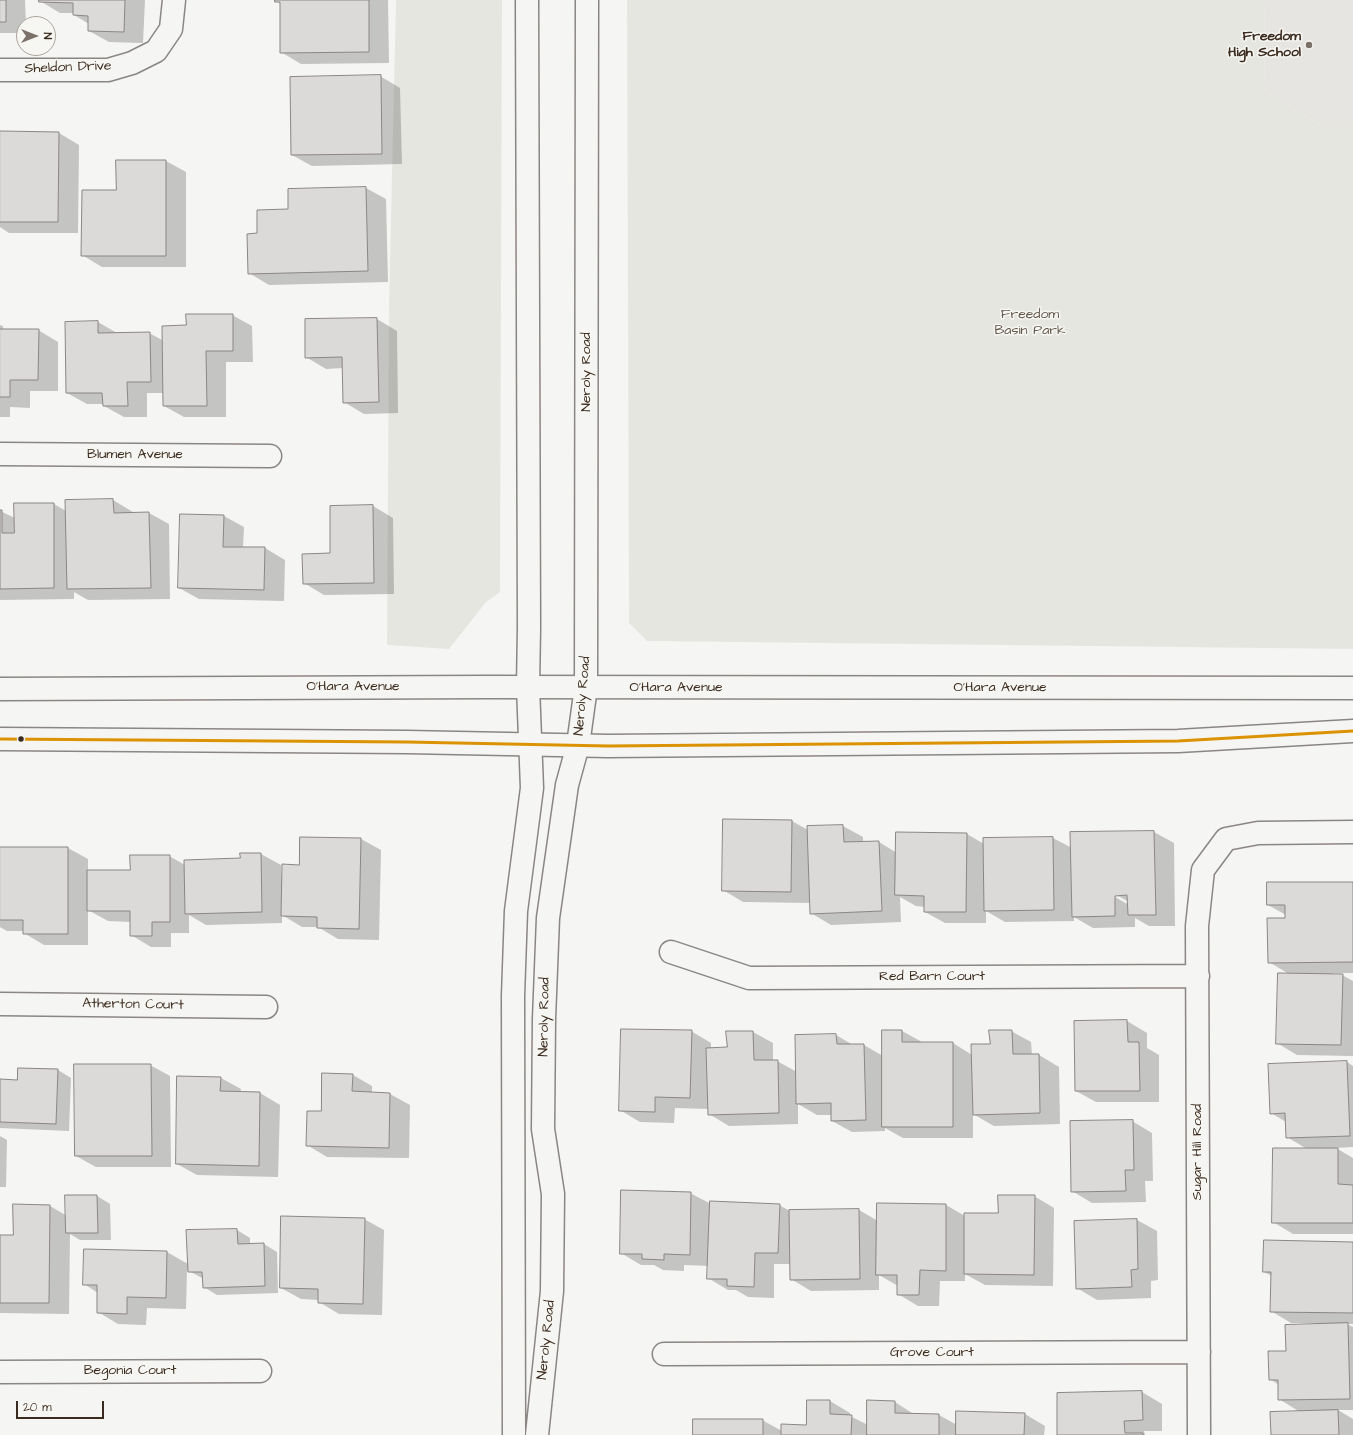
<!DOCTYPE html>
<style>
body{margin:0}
#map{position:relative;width:1353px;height:1435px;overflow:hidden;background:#f5f5f3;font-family:"Architects Daughter",sans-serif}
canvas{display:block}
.north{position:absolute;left:16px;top:16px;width:40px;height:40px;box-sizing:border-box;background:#f6f6f2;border:1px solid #aba49d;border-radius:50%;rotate:90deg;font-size:11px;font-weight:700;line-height:16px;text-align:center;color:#3b2a1e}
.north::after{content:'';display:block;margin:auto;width:14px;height:18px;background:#7c7169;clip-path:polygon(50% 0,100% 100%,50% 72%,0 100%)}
.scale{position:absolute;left:16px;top:1401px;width:88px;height:18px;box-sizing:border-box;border:2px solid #3b2a1e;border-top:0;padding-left:5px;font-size:12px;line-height:14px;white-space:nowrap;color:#3b2a1e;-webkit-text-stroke:3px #f6f6f2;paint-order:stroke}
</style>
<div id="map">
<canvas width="1353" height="1435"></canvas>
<div class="north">N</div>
<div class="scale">20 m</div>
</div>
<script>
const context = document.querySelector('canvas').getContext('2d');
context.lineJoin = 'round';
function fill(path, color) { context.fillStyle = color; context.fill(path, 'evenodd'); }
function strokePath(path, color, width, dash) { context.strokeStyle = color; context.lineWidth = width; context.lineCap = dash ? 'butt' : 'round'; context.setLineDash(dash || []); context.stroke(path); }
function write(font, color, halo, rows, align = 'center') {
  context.font = font + ' "Architects Daughter",sans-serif'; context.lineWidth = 3; context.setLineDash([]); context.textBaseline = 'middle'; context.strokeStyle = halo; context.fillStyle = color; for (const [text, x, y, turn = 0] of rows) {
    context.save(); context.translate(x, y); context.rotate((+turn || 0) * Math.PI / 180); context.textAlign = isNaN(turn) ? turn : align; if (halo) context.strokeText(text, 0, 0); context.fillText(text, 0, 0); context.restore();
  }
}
fill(new Path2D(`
 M1265,0h88v126h-31l-58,-36z`), '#e7e5e2');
fill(new Path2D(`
 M396,0h106l-2,592 -14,10 -37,47 -62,-4 2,-340z
 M627,0h638l-1,90 58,36h31v523l-706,-8 -18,-18z`), '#e6e6e1');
fill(new Path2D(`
 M0,0h25l1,24h-2v9h-24z
 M40,0h105l-2,43 -34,-1 -20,-11v-7l-15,-9v-2h-14l-20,-12z
 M276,0h112l1,63 -88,1 -20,-12v-48l-5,-3z
 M380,76l20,12 2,76 -90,2 -20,-11z
 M0,132l59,1 20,12 -1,88h-69l-9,-6z
 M166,161l20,11v95h-84l-20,-12 35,-64z
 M366,188l20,11 2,83 -119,3 -20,-12 9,-39 31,-24v-20z
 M232,315l20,11 1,36h-27v55h-42l-20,-11v-13h-17v24h-23l-20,-11v-2h-17l-20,-11 31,-71 19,11h32l15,8 23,-15z
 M377,319l20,12 1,82 -34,1 -20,-12 -1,-34 -17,1 -20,-12z
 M0,325l3,1v4h35l20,12v49h-28v17l-20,-1v10h-10z
 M113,500l20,12v1h16l20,11 1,75 -82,1 -14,-8v7l-74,1v-89l15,7v-14h39l12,7v-10z
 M373,506l20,12 1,76 -70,1 -20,-12 27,-29v-47z
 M181,515l43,1 20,11 -1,21h22l20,12 -1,41 -85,-2 -20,-11z
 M724,820l68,1 16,9 35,-4 20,11v5h16l18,11 70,-19 17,10 69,-6 19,10 82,-16 20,11 1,83h-26l-14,-8v9l-42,1 -19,-11v4l-69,1 -19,-11v12h-41l-20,-11v-5l-9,-1 -16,-9 1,25 -70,3 -20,-12v-10l-68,-1 -20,-12zM1111,892l18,10v3l-19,-11z
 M361,839l20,11 -2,90 -41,-1 -20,-12h-16l-20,-12v8l-76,2 -17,-10v18h-18v14h-20l-20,-12v-13l-23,-1 -20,-11v35h-44l-20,-12v-2h-17l-7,-4v-79h68l20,11v12h43l38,-15 16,9 56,-6 20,-5 20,11v13h2l17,-12z
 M1353,883v90h-20v2h9l11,6v75l-56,-1 -20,-12 12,-69 -20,-12 17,-43v-4l-18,-10z
 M1127,1021l20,12v15l12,7v47h-63l-20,-11 -1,-69z
 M691,1031l20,12v6l17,-1 25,-16 20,11v18h4l20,11 39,-37 17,10h11l19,11 19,-25 20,11 31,1 19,12 19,-10 20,-14 20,11 1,13h7l20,12 1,57 -66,2 -21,-12v24h-70l-18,-10v3l-33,1 -20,-11v-6h-15l-19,-11v20l-69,2 -20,-12v-5l-34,-1 -1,15 -34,-1 -20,-12z
 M1347,1062l6,4v81l-17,1 17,10v76h-60l-20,-12 34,-73 -20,-12 -1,-15 -15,-9z
 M150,1065l20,11 1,91h-75l-20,-11z
 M58,1070l13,8 -2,53 -69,-3v-48l18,1z
 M353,1075l19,11v7l18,1 20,11 -1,53 -82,-1 -20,-12 15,-33z
 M221,1078l20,11 -1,4h20l20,12 -2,72 -81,-2 -20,-11z
 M1132,1121l20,12 1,48h-8l1,21 -54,1 -20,-12z
 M0,1136l7,4 -1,47h-6z
 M690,1193l21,11 68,1 11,6 69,-1 19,11 68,-16 19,11 34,-2 35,-18 20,12 -1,78 -68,-1 -20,-11v7h-25l-1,25h-21l-20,-12v-8l-19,-11v15l-68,1 -20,-12v-15h-17v34l-26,-1 -12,-7h-8l-20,-12 1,-12 -25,-1v6l-21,-1 -9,-5h-13l-20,-12z
 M66,1196h31l13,8 1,36h-31l-10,-6 -1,80 -69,-1v-77h14v-31l36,1 17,10z
 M364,1219l20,11 -2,85 -43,-1 -20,-12v-2l-18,-1 -20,-11z
 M1137,1220l20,11 1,49 -7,1v17l-54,2 -20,-12z
 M237,1230l13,8v6h14l13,8 1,41 -61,2 -13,-8v-8l-17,-9 -1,39 -39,-1 -1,17 -28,-1 -20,-12v-19l-14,-9 83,-32 21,12z
 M1353,1243v81h-6l6,3v83h-15l15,9v16h-81l28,-23 -21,-13v-14l-9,-6 17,-27 28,-27v-2h-24l-20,-12 1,-35 -8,-4z
 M1142,1392l20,12v27h-18l1,4h-87z
 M808,1401h22l20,12v3l18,9 27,-23 20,13h24l18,10 68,-11 20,12 -1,9h-350l68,-15 20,11 25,-5z`), '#0003');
const building = new Path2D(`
 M0,0h6v22h-6z
 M39,0h86l-1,32 -36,-1v-15l-15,-1v-12l-34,-1z
 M275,0h94v52l-89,1v-51h-5z
 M381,75l1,79 -91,1 -1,-78z
 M0,131l59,1 -1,90h-58z
 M116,160h50v96h-85l1,-66h34z
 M366,187l2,84 -120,3 -1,-40 10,-1v-23l31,-1v-20z
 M186,314h47v37h-27l1,55h-44l-1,-80 24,-1z
 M377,318l2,84 -36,1 -1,-46 -37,1v-39z
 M98,321v12l52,-1 1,50h-24l1,24h-25l-1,-13h-36l-1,-71z
 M0,329h39l-1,51h-28v17h-10z
 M113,499l1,14 35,-1 2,76 -84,1 -2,-89z
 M14,503h40v85l-54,1v-79h2v23h12z
 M373,505l1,78 -71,1 -1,-30 28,-1v-47z
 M180,514l44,1 -1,32h42l-1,43 -86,-2z
 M723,819l69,1 -1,72 -69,-1z
 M843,825l1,17 35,-1 3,70 -72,3 -3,-88z
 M1154,831l2,84h-28l-1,-20 -12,1v20l-43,1 -2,-85z
 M896,832l71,1 -1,79h-42v-16l-29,-1z
 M300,837l61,1 -2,91 -42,-1v-11l-36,-1 1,-52 17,1z
 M1053,837l1,73 -70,1 -1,-73z
 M0,847h68v87h-45v-14h-23z
 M240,853h21l1,59 -77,2 -1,-54 56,-2z
 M130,855h40v67h-18v14h-22v-25h-43v-41h43z
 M1267,882h86v80l-85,1 -1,-45h18v-13h-18z
 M1278,973l65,1 -2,71 -65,-1z
 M1127,1020l1,22h11l1,49h-65l-1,-70z
 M621,1029l71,1 -2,68 -35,-1v15l-36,-1z
 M882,1030h20v12h51v85h-71z
 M989,1030h23l1,24h26l1,59 -67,2 -2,-71h19z
 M726,1031h27l1,29h24l1,53 -71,2 -2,-67 21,-1z
 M836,1034l1,10h27l2,76 -35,1v-18l-35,1 -1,-69z
 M1347,1061l3,75 -64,2 -1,-25 -15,1 -2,-50z
 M74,1064h77l1,92h-77z
 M18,1068l40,1 -2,55 -56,-2v-43l17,1z
 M322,1073l31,1 -1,17 38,2 -1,55 -83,-2 1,-35h14z
 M177,1076l44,1 -1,14 40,1 -1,74 -83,-2z
 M1133,1120l1,50h-9l1,21 -55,1 -1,-71z
 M1273,1148h65v36l15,1v38h-81z
 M621,1190l70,2 -1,63 -26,-1v6l-22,-1v-5h-22z
 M65,1195h32l1,38h-32z
 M998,1195h37l-1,80 -70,-1v-61h34z
 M710,1201l70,3 -2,49h-23l-1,34 -27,-1v-7h-20z
 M877,1203l69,1v67l-26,-1 -1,25h-22v-20h-21z
 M13,1204l37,1 -1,98h-49v-68h13z
 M859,1209l1,70 -70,1 -1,-70z
 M281,1216l84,2 -2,86 -45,-1v-14l-38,-1z
 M1137,1219l1,50 -7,1 1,17 -56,2 -2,-68z
 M237,1229l1,15 26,-1 1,43 -62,2 -1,-16h-14l-2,-42z
 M1264,1240l89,2v71l-83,-1 1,-40h-8z
 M84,1249l83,2 -1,47 -39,-1v17l-30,-1v-28h-14z
 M1348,1323l2,76 -72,1v-20h-9l-1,-29h18l-1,-26z
 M1142,1391l1,29 -19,1 1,12h18v2h-86v-42z
 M807,1400h23v14l22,1 -1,20h-70v-11l25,1z
 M867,1400l28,1v12l44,1v21h-72z
 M1338,1410l1,25h-68l-1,-23z
 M956,1411l69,2 -1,22h-68z
 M693,1419h70v16h-70z`);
fill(building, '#dbdad8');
strokePath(building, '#8a8683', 1);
const minor = new Path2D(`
 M0,70h108l24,-7 24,-12 15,-22 3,-29
 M0,454l270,2
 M671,952l78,26 449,-2
 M0,1004l266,3
 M664,1354l535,-2
 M0,1372l260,-1
 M1199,1435l-2,-509 6,-56 23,-31 32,-6 95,-1`);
const tertiary = new Path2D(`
 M514,1435l-1,-439 3,-85 16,-123 -4,-101 1,-59 -2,-628
 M537,1435l15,-144 1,-97 -10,-65 1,-110 4,-101 19,-133 11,-40 8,-58 1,-687`);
const secondary = new Path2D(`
 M0,689l486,-2 867,1
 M0,739l407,3 201,4 570,-5 175,-10`);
strokePath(minor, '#8a8683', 25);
strokePath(tertiary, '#8a8683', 25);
strokePath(secondary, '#8a8683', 25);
strokePath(minor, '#f5f5f3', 22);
strokePath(tertiary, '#f5f5f3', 22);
strokePath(secondary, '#f5f5f3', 22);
strokePath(new Path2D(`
 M0,739l407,3 201,4 570,-5 175,-10`), '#db9304', 3);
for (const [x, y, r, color] of [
 [1309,45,4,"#7c7169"],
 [21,739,3.5,"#3b2a1e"]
]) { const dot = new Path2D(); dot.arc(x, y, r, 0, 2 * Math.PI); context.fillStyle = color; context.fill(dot); strokePath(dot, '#f6f6f2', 1.5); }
write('bold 14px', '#3b2a1e', '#f6f6f2', [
 ["Freedom",1301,37],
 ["High School",1301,53]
], 'right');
write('14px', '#3b2a1e', '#f6f6f2', [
 ["Sheldon Drive",68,68,-2],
 ["Neroly Road",587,372,-90],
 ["Blumen Avenue",135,455],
 ["O'Hara Avenue",353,687],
 ["O'Hara Avenue",676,688],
 ["O'Hara Avenue",1000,688],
 ["Neroly Road",583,696,-85],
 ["Red Barn Court",932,977],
 ["Atherton Court",133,1005,1],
 ["Neroly Road",545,1017,-89],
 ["Sugar Hill Road",1198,1152,-90],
 ["Neroly Road",547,1340,-84],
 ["Grove Court",932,1353],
 ["Begonia Court",130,1371]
]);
write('14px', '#63564b', '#f6f6f2', [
 ["Freedom",1030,315],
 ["Basin Park",1030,331]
]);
</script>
